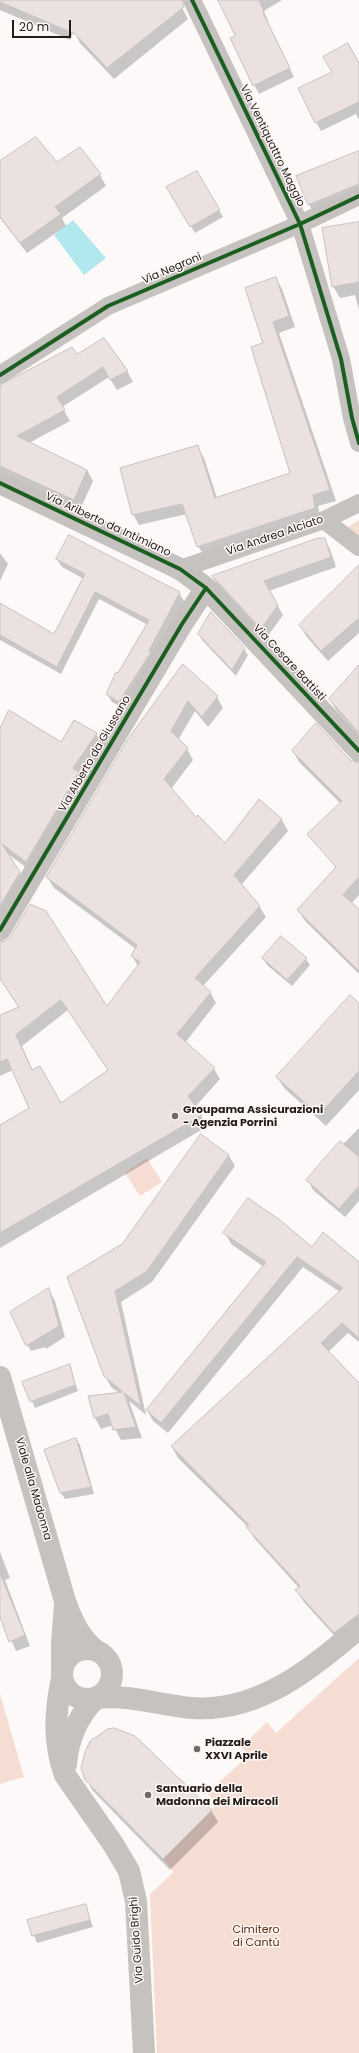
<!DOCTYPE html>
<meta charset="utf-8">
<style>
body{margin:0}
#map{position:relative;width:359px;height:2053px;overflow:hidden;background:#fcf9f8;font-family:Poppins,sans-serif}
canvas{display:block}
.scale{position:absolute;left:12px;top:20px;width:59px;height:18px;box-sizing:border-box;border:2px solid #251c18;border-top:0;padding-left:5px;font-size:12px;line-height:14px;white-space:nowrap;color:#251c18;-webkit-text-stroke:3px #fef8f6;paint-order:stroke}
</style>
<div id="map">
<canvas width="359" height="2053"></canvas>
<div class="scale">20 m</div>
</div>
<script>
const context = document.querySelector('canvas').getContext('2d');
context.lineJoin = 'round';
function fill(path, color) { context.fillStyle = color; context.fill(path, 'evenodd'); }
function strokePath(path, color, width, dash) { context.strokeStyle = color; context.lineWidth = width; context.lineCap = dash ? 'butt' : 'round'; context.setLineDash(dash || []); context.stroke(path); }
function write(font, color, halo, rows, align = 'center') {
  context.font = font + ' Poppins,sans-serif'; context.lineWidth = 3; context.setLineDash([]); context.textBaseline = 'middle'; context.strokeStyle = halo; context.fillStyle = color; for (const [text, x, y, turn = 0] of rows) {
    context.save(); context.translate(x, y); context.rotate((+turn || 0) * Math.PI / 180); context.textAlign = isNaN(turn) ? turn : align; if (halo) context.strokeText(text, 0, 0); context.fillText(text, 0, 0); context.restore();
  }
}
fill(new Path2D(`
 M359,520v18l-13,-10z
 M147,1158l15,24 -22,14 -15,-23z
 M359,1658v395h-202l-7,-159 24,-22 -11,-13 54,-55 -10,-11 42,-38 -8,-8 26,-25 9,11z
 M0,1694l24,83 -24,7z`), '#f5ddd3');
fill(new Path2D(`
 M73,220l33,38 -22,17 -30,-40z`), '#b1e8ed');
fill(new Path2D(`
 M0,0h178l10,19 -74,60 -34,-36 -6,-12 -4,9 -70,-30z
 M219,0h63l-18,11 4,10h-1l27,56 -35,17 -28,-55 5,-3z
 M359,65v55l-3,-6 -35,17 -5,-9z
 M359,152v44l-45,18 -5,-10z
 M0,162l57,1 43,12 6,11 -44,32 4,8 -39,27 -27,-35z
 M197,172l26,45 -28,16 -28,-45z
 M359,224v86l-4,-15 -15,3 -7,-12z
 M276,278l6,11 13,38 -16,6 57,168 -18,5 3,13 -116,38 -7,-11 -11,-32 -48,11 -6,-11 64,-67 7,11 13,40 74,-24 -27,-131z
 M77,356l50,15 6,11 -16,8 -8,-13 -47,30 8,14 -41,22 58,27 6,11 -13,29 -80,-37v-87l6,-1 27,-17 1,1z
 M325,540l5,9 6,18 -67,24 14,24 -16,22 -49,-51 -5,-9z
 M0,553l8,11 -8,17z
 M57,559l122,34 5,8 -30,58 -30,50 -12,-7 -5,-8 41,-69 -49,-26 -38,75 -61,-34v-16l54,11 30,-56 -22,-12z
 M359,568v65l-31,28 -22,-25 -6,-11z
 M199,634l45,15 4,6 -12,21 -33,-35z
 M183,665l34,32 6,11 -15,19 -13,-16 -17,29 9,9 6,11 -22,29 25,29 29,27 34,-44 23,19 6,11 -47,54 18,21 7,11 -63,69 7,6 6,11 -31,40 29,26 6,10 -25,28 13,19 -208,122v-122l30,-17 -17,-39 -13,6v-60l19,-8 -19,-29v-36l107,65 31,-42 -6,-10 4,-7 -82,-61 -7,-11zM68,1010l41,61 -48,33 -28,-33 -11,-25z
 M359,666v69l-23,-25 -6,-11z
 M74,722l22,12 7,11 -71,127 -25,-19 19,31 -26,43v-196l61,12z
 M293,751l57,10 9,3v40l-8,10 -52,-52z
 M359,829v66l-8,9 8,6v64l-54,-53 -7,-11 38,-42 -4,-7z
 M263,958l43,1 4,6 -18,21 -25,-21z
 M359,1004v86l-33,36 -42,-38 -7,-11z
 M359,1128v73l-14,16 -32,-27 -5,-10z
 M229,1156l6,10 -83,116 -31,20 25,113 -17,-14 13,37 -21,2 -8,-15 -12,4 -6,-11 -6,-21 30,-4 -8,-6 -6,-11 -37,-98 54,-33z
 M225,1233l87,16 47,14v79l-11,-9 -20,19 31,33v244l-18,14 -38,-42 -6,-11 2,-2 -45,-50 -6,-11 -70,-69 -6,-11 168,-155 -37,-25 -135,166 -15,-12 -6,-11 117,-143 -33,-23z
 M49,1290l6,11 10,36 -19,12 -1,-2 -14,4 -7,-11z
 M69,1366l9,25 -43,17 -11,-25z
 M76,1439l4,6 14,49 -29,5 -4,-6z
 M0,1552l10,26 -5,2 25,66 -14,5 -16,-37z
 M114,1729l20,8 77,73 7,12 -48,48 -77,-79 -7,-12z
 M85,1905l8,22 -56,16 -9,-22z`), '#0003');
const building = new Path2D(`
 M0,0h182l2,7 -77,61 -32,-34 -75,-32z
 M218,0h41l5,12 -1,1 27,55 -37,18 -23,-48 5,-2z
 M348,43l11,20v39l-44,21 -17,-35 34,-16 -9,-15z
 M36,137l21,25 23,-15 21,27 -46,33 6,7 -41,29 -20,-26v-56z
 M359,151v33l-51,21 -12,-29z
 M197,171l23,39 -30,17 -24,-40z
 M359,222v60l-27,5 -10,-59z
 M276,277l13,39 -16,6 57,168 -17,5 2,13 -118,39 -15,-43 -50,11 -12,-47 78,-23 17,53 75,-25 -39,-126 12,-4 -18,-55z
 M104,338l24,33 -18,9 -7,-13 -46,30 8,13 -48,26 70,34 -13,30 -74,-34v-81l72,-38 5,7z
 M69,535l111,57 -31,59 2,1 -32,50 -13,-8 10,-22 2,1 31,-53 -54,-28 -38,75 -57,-32v-32l54,31 31,-60 -29,-15z
 M318,538h7l6,19 -67,24 14,24 -17,24 -49,-53z
 M359,565v53l-38,33 -22,-26z
 M211,612l34,36 -13,22 -34,-36z
 M183,664l35,32 -16,21 -14,-16 -17,30 17,17 -24,31 32,38 2,-2 27,28 34,-44 23,20 -48,56 26,31 -65,72 16,14 -34,42 38,34 -27,28 14,19 -202,118v-108l29,-17 -22,-49 -7,3v-47l19,-8 -19,-28v-37l6,-1 4,-4 20,-33 16,7 61,95 33,-44 -9,-6 6,-11 -91,-68 82,-138zM61,1000l47,70 -47,33 -21,-37 -8,4 -16,-35z
 M359,665v68l-30,-34z
 M9,710l52,32 13,-22 23,13 -24,35 6,4 -53,90 -24,-18 18,28 -20,34v-177z
 M316,723l34,37 9,3v114l-16,18 16,14v62l-62,-61 39,-43 -29,-33 35,-33 -50,-50z
 M281,936l26,22 -20,22 -25,-22z
 M350,995l9,8v68l-40,44 -43,-38z
 M201,1134l28,21 -82,116 -32,20 26,115 -17,-13 12,34 -23,3 -5,-16 -14,4 -6,-22 35,-4 -19,-16 -37,-99 55,-33z
 M340,1141l19,16v29l-20,23 -33,-29z
 M248,1198l32,22 32,27 11,-15 36,30v76l-17,-15 -21,20 38,40v231l-25,19 -39,-43 5,-4 -54,-59 3,-2 -78,-79 172,-158 -46,-31 -136,166 -15,-13 120,-148 -43,-29z
 M49,1288l10,38 -33,20 -16,-34z
 M70,1364l5,21 -45,17 -8,-20z
 M76,1438l15,49 -31,6 -16,-43z
 M0,1573l25,62 -16,7 -9,-25z
 M114,1728l21,8 77,74 -49,49 -78,-79 -4,-12 4,-16 5,-11 18,-12z
 M86,1904l4,16 -58,16 -5,-16z`);
fill(building, '#ebe1e0');
strokePath(building, '#c8c1c1', 1);
strokePath(new Path2D(`
 M192,0l108,224 41,135 11,59 7,25
 M0,375l108,-69 192,-82 59,-28
 M324,520l35,27
 M180,569l144,-49 35,-17`), '#c5c2bf', 18);
strokePath(new Path2D(`
 M0,483l180,86 26,19 153,163
 M0,930l182,-306 24,-36
 M0,1377l65,224c7,20 14,35 30,49
 M62 1674a25 25 0 1 1 50 0a25 25 0 1 1-50 0Z
 M62,1670v-27l3,-38
 M62,1678c-7,34 -9,64 3,97l48,69 16,27 7,30 8,152
 M66,1764c2,-25 12,-48 30,-66 34,-4 62,7 96,10 66,5 121,-40 167,-80`), '#c5c2bf', 22);
strokePath(new Path2D(`
 M192,0l108,224 41,135 11,59 7,25
 M0,375l108,-69 192,-82 59,-28
 M0,483l180,86 26,19 153,163
 M0,930l182,-306 24,-36`), '#1b5e20', 4);
for (const [x, y, r, color] of [
 [175,1116,4,"#706966"],
 [197,1749,4,"#706966"],
 [148,1795,4,"#706966"]
]) { const dot = new Path2D(); dot.arc(x, y, r, 0, 2 * Math.PI); context.fillStyle = color; context.fill(dot); strokePath(dot, '#fef8f6', 1.5); }
write('11px', '#251c18', '#fef8f6', [
 ["Via Ventiquattro Maggio",272,146,64],
 ["Via Negroni",172,269,-23],
 ["Via Ariberto da Intimiano",108,525,25],
 ["Via Andrea Alciato",275,536,-19],
 ["Via Cesare Battisti",289,663,47],
 ["Via Alberto da Giussano",95,754,-60],
 ["Viale alla Madonna",33,1489,74],
 ["Via Guido Brighi",137,1940,-94]
]);
write('bold 11px', '#251c18', '#fef8f6', [
 ["Groupama Assicurazioni",183,1110],
 ["- Agenzia Porrini",183,1123],
 ["Piazzale",205,1743],
 ["XXVI Aprile",205,1756],
 ["Santuario della",156,1789],
 ["Madonna dei Miracoli",156,1802]
], 'left');
write('11px', '#5f290d', '#fef8f6', [
 ["Cimitero",256,1930],
 ["di Cantù",256,1943]
]);
</script>
